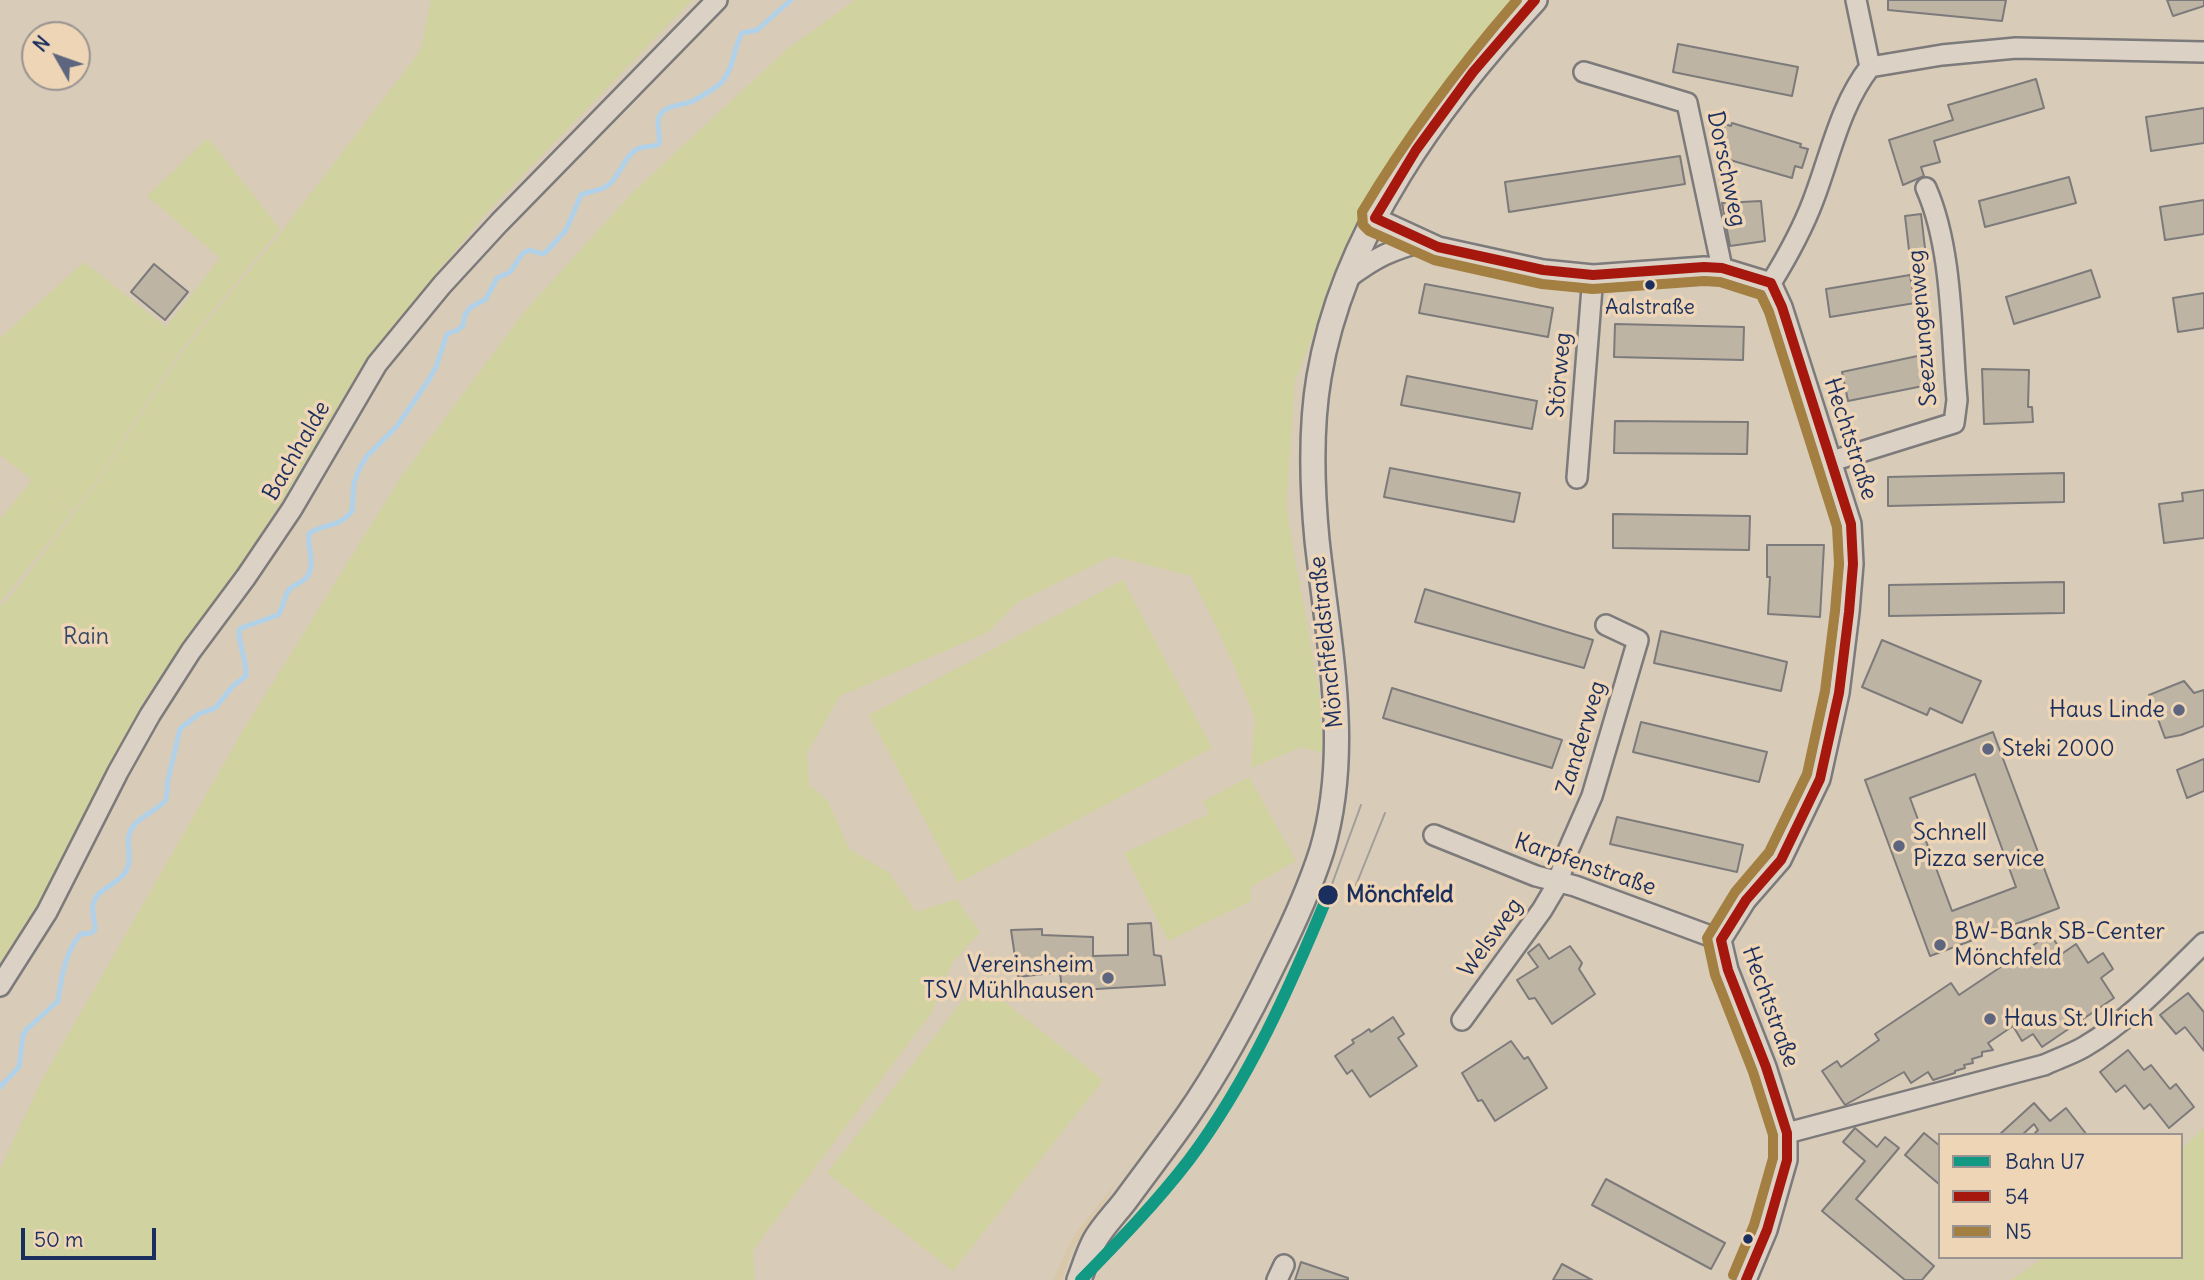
<!DOCTYPE html>
<meta charset="utf-8">
<style>
body{margin:0}
#map{position:relative;width:2204px;height:1280px;overflow:hidden;background:#d8cbb8;font-family:Delius,sans-serif}
canvas{display:block}
.legend{position:absolute;left:1938px;top:1133px;width:245px;height:126px;box-sizing:border-box;background:#edd5b5;border:2px solid #999392;margin:0;padding:9px 12px;list-style:none;font-size:21px;color:#1b2f5e}
.legend li{display:flex;align-items:center;gap:14px;height:35px}
.legend b{width:35px;border:2px solid #999392}
.north{position:absolute;left:21px;top:21px;width:70px;height:70px;box-sizing:border-box;background:#edd5b5;border:2px solid #999392;border-radius:50%;rotate:310deg;font-size:19px;font-weight:700;line-height:28px;text-align:center;color:#1b2f5e}
.north::after{content:'';display:block;margin:auto;width:24px;height:32px;background:#5d667e;clip-path:polygon(50% 0,100% 100%,50% 72%,0 100%)}
.scale{position:absolute;left:21px;top:1228px;width:135px;height:32px;box-sizing:border-box;border:4px solid #1b2f5e;border-top:0;padding-left:9px;font-size:21px;line-height:24px;white-space:nowrap;color:#1b2f5e;-webkit-text-stroke:5px #edd5b5;paint-order:stroke}
</style>
<div id="map">
<canvas width="2204" height="1280"></canvas>
<ul class="legend">
<li><b style="height:9px;background:#119984"></b>Bahn U7</li>
<li><b style="height:9px;background:#a6180e"></b>54</li>
<li><b style="height:9px;background:#a47f42"></b>N5</li>
</ul>
<div class="north">N</div>
<div class="scale">50 m</div>
</div>
<script>
const context = document.querySelector('canvas').getContext('2d');
context.lineJoin = 'round';
function fill(path, color) { context.fillStyle = color; context.fill(path, 'evenodd'); }
function strokePath(path, color, width, dash) { context.strokeStyle = color; context.lineWidth = width; context.lineCap = dash ? 'butt' : 'round'; context.setLineDash(dash || []); context.stroke(path); }
function write(font, color, halo, rows, align = 'center') {
  context.font = font + ' Delius,sans-serif'; context.lineWidth = 7; context.setLineDash([]); context.textBaseline = 'middle'; context.strokeStyle = halo; context.fillStyle = color; for (const [text, x, y, turn = 0] of rows) {
    context.save(); context.translate(x, y); context.rotate((+turn || 0) * Math.PI / 180); context.textAlign = isNaN(turn) ? turn : align; if (halo) context.strokeText(text, 0, 0); context.fillText(text, 0, 0); context.restore();
  }
}
fill(new Path2D(`
 M1116,1183l-12,22 -31,43 -11,32h-9l20,-43z`), '#d9c7a9');
fill(new Path2D(`
 M431,0h261l-203,210 -121,146 -85,143 -52,81 -85,117 -114,219 -32,53v-363l7,-5 85,-111 91,-139 99,-120 139,-181z
 M855,0h664l-92,111 -65,99 -67,171 -9,126 34,192 3,54 -22,-6 -50,21 4,-50 -30,-73 -34,-69 -79,-20 -96,47 -27,29 -149,64 -33,57 2,32 19,16 21,48 40,24 27,39 40,-13 24,33 -28,31 -20,49 -179,238 2,30h-755v-111l42,-89 202,-351 157,-252 124,-166 107,-118 154,-143z
 M208,138l72,91 -99,121 -90,139 -18,23 -30,-23 29,24 -72,90v-84l32,-39 -32,-25v-117l84,-76 82,65 54,-69 -73,-62z
 M1123,580l89,168 -254,135 -89,-168z
 M1249,777l47,84 -46,26 1,14 -83,40 -44,-88 85,-39 -6,-13z
 M978,981l125,99 -150,191 -126,-98z
 M2204,1127v153h-193l34,-23h136v-107z`), '#d0d29f');
strokePath(new Path2D(`
 M0,1087l19,-20 4,-32 4,-6 31,-28c3,-22 7,-50 23,-67l10,-1 4,-4c0,-7 -3,-15 -2,-22 1,-19 25,-21 33,-36 8,-14 -3,-30 6,-43 8,-13 25,-17 34,-28l2,-20 12,-51 19,-15 16,-6 19,-23 12,-9c1,-15 -7,-29 -7,-45l2,-3 37,-13c6,-8 5,-18 11,-25 5,-6 13,-7 18,-13 9,-13 0,-29 2,-43 11,-11 28,-4 43,-23l2,-28 5,-14 8,-13 30,-30 31,-45 8,-14 11,-33 11,-4 5,-5 2,-10 6,-8 15,-8 11,-21 13,-6 13,-19 7,-3 12,4 4,-2 20,-22 15,-35c8,-4 19,-4 26,-9 12,-8 15,-25 27,-35 8,-6 16,-3 25,-7 2,-9 -3,-19 0,-27 6,-13 23,-11 34,-16 9,-5 20,-11 28,-18 13,-14 12,-34 21,-50l15,-3 34,-30`), '#b1d1e9', 5);
const building = new Path2D(`
 M1888,0h118l-4,21 -114,-11z
 M2167,0h37v6l-31,10z
 M1678,44l120,23 -6,29 -119,-24z
 M2036,79l8,29 -110,33 6,21 -19,5 3,9 -21,9 -14,-45 64,-20 -5,-15z
 M2204,108v35l-53,8 -5,-34z
 M1732,123l69,21 -1,3 8,2 -6,19 -7,-2 -3,12 -69,-20 3,-11 -7,-3 6,-20 6,2z
 M1680,156l5,28 -176,28 -4,-30z
 M2069,177l7,26 -91,24 -6,-26z
 M2204,200v34l-39,6 -5,-33z
 M1761,201l4,40 -35,5 -8,-43z
 M1921,214l5,43 -16,2 -5,-43z
 M154,264l34,28 -23,28 -34,-28z
 M2091,270l9,27 -86,27 -8,-27z
 M1910,275l5,28 -85,14 -4,-28z
 M1425,284l128,24 -5,29 -129,-24z
 M2204,293v35l-26,4 -5,-34z
 M1615,324l129,3 -1,33 -129,-3z
 M1927,354l6,30 -85,17 -6,-29z
 M1982,369l47,1 -1,37h4l1,15 -49,2z
 M1407,376l130,25 -5,28 -131,-24z
 M1615,421l133,1 -1,32 -133,-1z
 M1390,468l130,25 -6,29 -130,-25z
 M2064,473v29l-176,4v-29z
 M2204,490v48l-40,5 -5,-39 24,-3 -1,-8z
 M1613,514l137,2 -1,34 -136,-2z
 M1767,545h57l-4,72 -52,-3 2,-37h-3z
 M2064,582v31l-175,3v-31z
 M1425,589l168,51 -9,28 -169,-46z
 M1661,631l126,31 -6,29 -127,-28z
 M1882,640l99,41 -19,42 -32,-15 -3,7 -65,-28z
 M2184,681l10,12 10,-3v36l-23,9 -16,3 -16,-43z
 M1392,688l170,52 -10,28 -169,-50z
 M1641,722l126,30 -8,30 -126,-30z
 M1993,732l66,176 -129,48 -65,-176zM1975,774l41,113 -64,24 -42,-113z
 M2204,759v32l-17,7 -10,-28z
 M1617,817l126,28 -6,27 -127,-28z
 M1151,923l3,32 7,1 4,29 -103,6 -2,-19 -42,5 -7,-47 31,-1v6l51,2v19l35,-1v-31z
 M2050,934l13,19 13,-9 12,19 15,-10 10,16 -12,9 13,20 -72,49 -9,-13 -11,7 -9,-15 -25,17 5,7 -11,2v4l-10,3 1,4 -9,2 1,3 -10,3v2l-22,7 -5,-8 -17,11 -7,-11 -59,33 -23,-34 15,-10 4,6 38,-27 -4,-6 76,-51 8,12z
 M1539,944l10,15 21,-13 12,17 -3,6 16,25 -43,30 -17,-26 -6,1 -12,-19 21,-13 -10,-14z
 M2188,993l16,19v39l-19,-24 -9,7 -16,-19z
 M1393,1017l11,17 -6,4 19,28 -47,31 -18,-27 -5,4 -12,-18 19,-13 -2,-3 10,-6 7,-5 2,3z
 M1511,1041l13,18 4,-2 19,31 -52,33 -13,-21 -4,1 -16,-28z
 M2128,1050l16,20 7,-5 19,24 6,-5 18,23 -25,21 -19,-24 -6,5 -19,-24 -9,7 -16,-20z
 M2034,1103l16,18 16,-13 21,27h-54l5,-5 -4,-6 -12,11h-23z
 M1855,1128l22,19 8,-10 14,11 -43,51 78,67 -12,14h-17l-83,-69 43,-50 -22,-19z
 M1924,1133l16,13v39l-35,-30z
 M1606,1179l119,64 -14,26 -119,-64z
 M1301,1262l47,16v2h-53z
 M1562,1264l30,16h-39z`);
fill(building, '#beb4a4');
strokePath(building, '#7c7a7a', 2);
const minor = new Path2D(`
 M1856,0l14,67
 M1584,72l103,31 35,165
 M1375,218l63,29 105,23 50,5 111,-8 18,1 49,15
 M1348,278c28,-21 43,-28 77,-37
 M1771,283c16,-26 31,-53 42,-82 17,-44 27,-96 57,-134l72,-12 74,-7 188,4
 M1832,461l122,-38 3,-23c-6,-66 -4,-151 -31,-212
 M1577,478l16,-203
 M1434,835l102,41 39,10 146,54
 M0,986l47,-74 71,-140 32,-57 41,-64 55,-74 46,-68 85,-145 65,-79 57,-62 218,-223
 M1462,1020l80,-110 16,-27 9,-30 25,-57 46,-156 -32,-15
 M1787,1133l257,-68c13,-6 28,-11 40,-18 46,-27 82,-67 120,-104
 M1277,1280l7,-15
 M1746,1280l21,-50 20,-70v-27l-21,-66 -38,-97 -7,-30 25,-40 35,-40 39,-81 19,-86 10,-81 4,-48 -2,-40 -69,-217 -11,-24`);
const major = new Path2D(`
 M1079,1280c5,-13 9,-27 16,-40 8,-14 20,-26 30,-39 21,-29 43,-57 63,-86 34,-49 61,-100 87,-154 18,-36 35,-73 47,-111 30,-102 6,-208 -5,-310 -5,-53 -7,-110 2,-163 24,-144 119,-272 216,-377`);
strokePath(minor, '#7c7a7a', 24);
strokePath(major, '#7c7a7a', 28);
strokePath(minor, '#dbd1c5', 19);
strokePath(major, '#dbd1c5', 23);
strokePath(new Path2D(`
 M1328,895l33,-90
 M1348,905l37,-92`), '#a19d99', 2);
strokePath(new Path2D(`
 M1375,218l63,29 105,23 50,5 111,-8 18,1 49,15
 M1375,218l41,-68 57,-78 62,-72
 M1746,1280l21,-50 20,-70v-27l-21,-66 -38,-97 -7,-30 25,-40 35,-40 39,-81 19,-86 10,-81 4,-48 -2,-40 -69,-217 -11,-24`), '#a6180e', 10);
strokePath(new Path2D(`
 M1517,0c-59,68 -109,135 -155,212l1,13 6,6 65,29 108,24 51,5 111,-8 16,1 41,13 8,17 68,215 2,37 -4,47 -10,80 -18,83 -38,78 -34,40 -28,46 8,37 38,97 20,63v23l-19,67 -21,50`), '#a47f42', 10);
strokePath(new Path2D(`
 M1081,1280c37,-38 75,-77 108,-120 60,-80 101,-173 139,-265`), '#119984', 12);
for (const [x, y, r, color] of [
 [1650,285,6,"#1b2f5e"],
 [2179,710,7,"#5d667e"],
 [1988,749,7,"#5d667e"],
 [1899,846,7,"#5d667e"],
 [1328,895,11,"#1b2f5e"],
 [1940,945,7,"#5d667e"],
 [1108,978,7,"#5d667e"],
 [1990,1019,7,"#5d667e"],
 [1748,1239,6,"#1b2f5e"]
]) { const dot = new Path2D(); dot.arc(x, y, r, 0, 2 * Math.PI); context.fillStyle = color; context.fill(dot); strokePath(dot, '#edd5b5', 2.5); }
write('21px', '#1b2f5e', '#edd5b5', [
 ["Aalstraße",1650,308]
]);
write('23px', '#1b2f5e', '#edd5b5', [
 ["Dorschweg",1726,169,78],
 ["Seezungenweg",1923,328,-95],
 ["Störweg",1560,375,-85],
 ["Hechtstraße",1850,439,72],
 ["Bachhalde",297,451,-60],
 ["Mönchfeldstraße",1327,642,-96],
 ["Zanderweg",1582,738,-73],
 ["Karpfenstraße",1585,865,19],
 ["Welsweg",1491,938,-54],
 ["Hechtstraße",1770,1007,70]
]);
write('23px', '#354865', '#edd5b5', [
 ["Rain",86,637]
]);
write('23px', '#1b2f5e', '#edd5b5', [
 ["Haus Linde",2165,710,"right"],
 ["Steki 2000",2002,749],
 ["Schnell",1913,833],
 ["Pizza service",1913,859],
 ["BW-Bank SB-Center",1954,932],
 ["Mönchfeld",1954,958],
 ["Vereinsheim",1094,965,"right"],
 ["TSV Mühlhausen",1094,991,"right"],
 ["Haus St. Ulrich",2004,1019]
], 'left');
write('bold 23px', '#1b2f5e', '#edd5b5', [
 ["Mönchfeld",1346,895]
], 'left');
</script>
